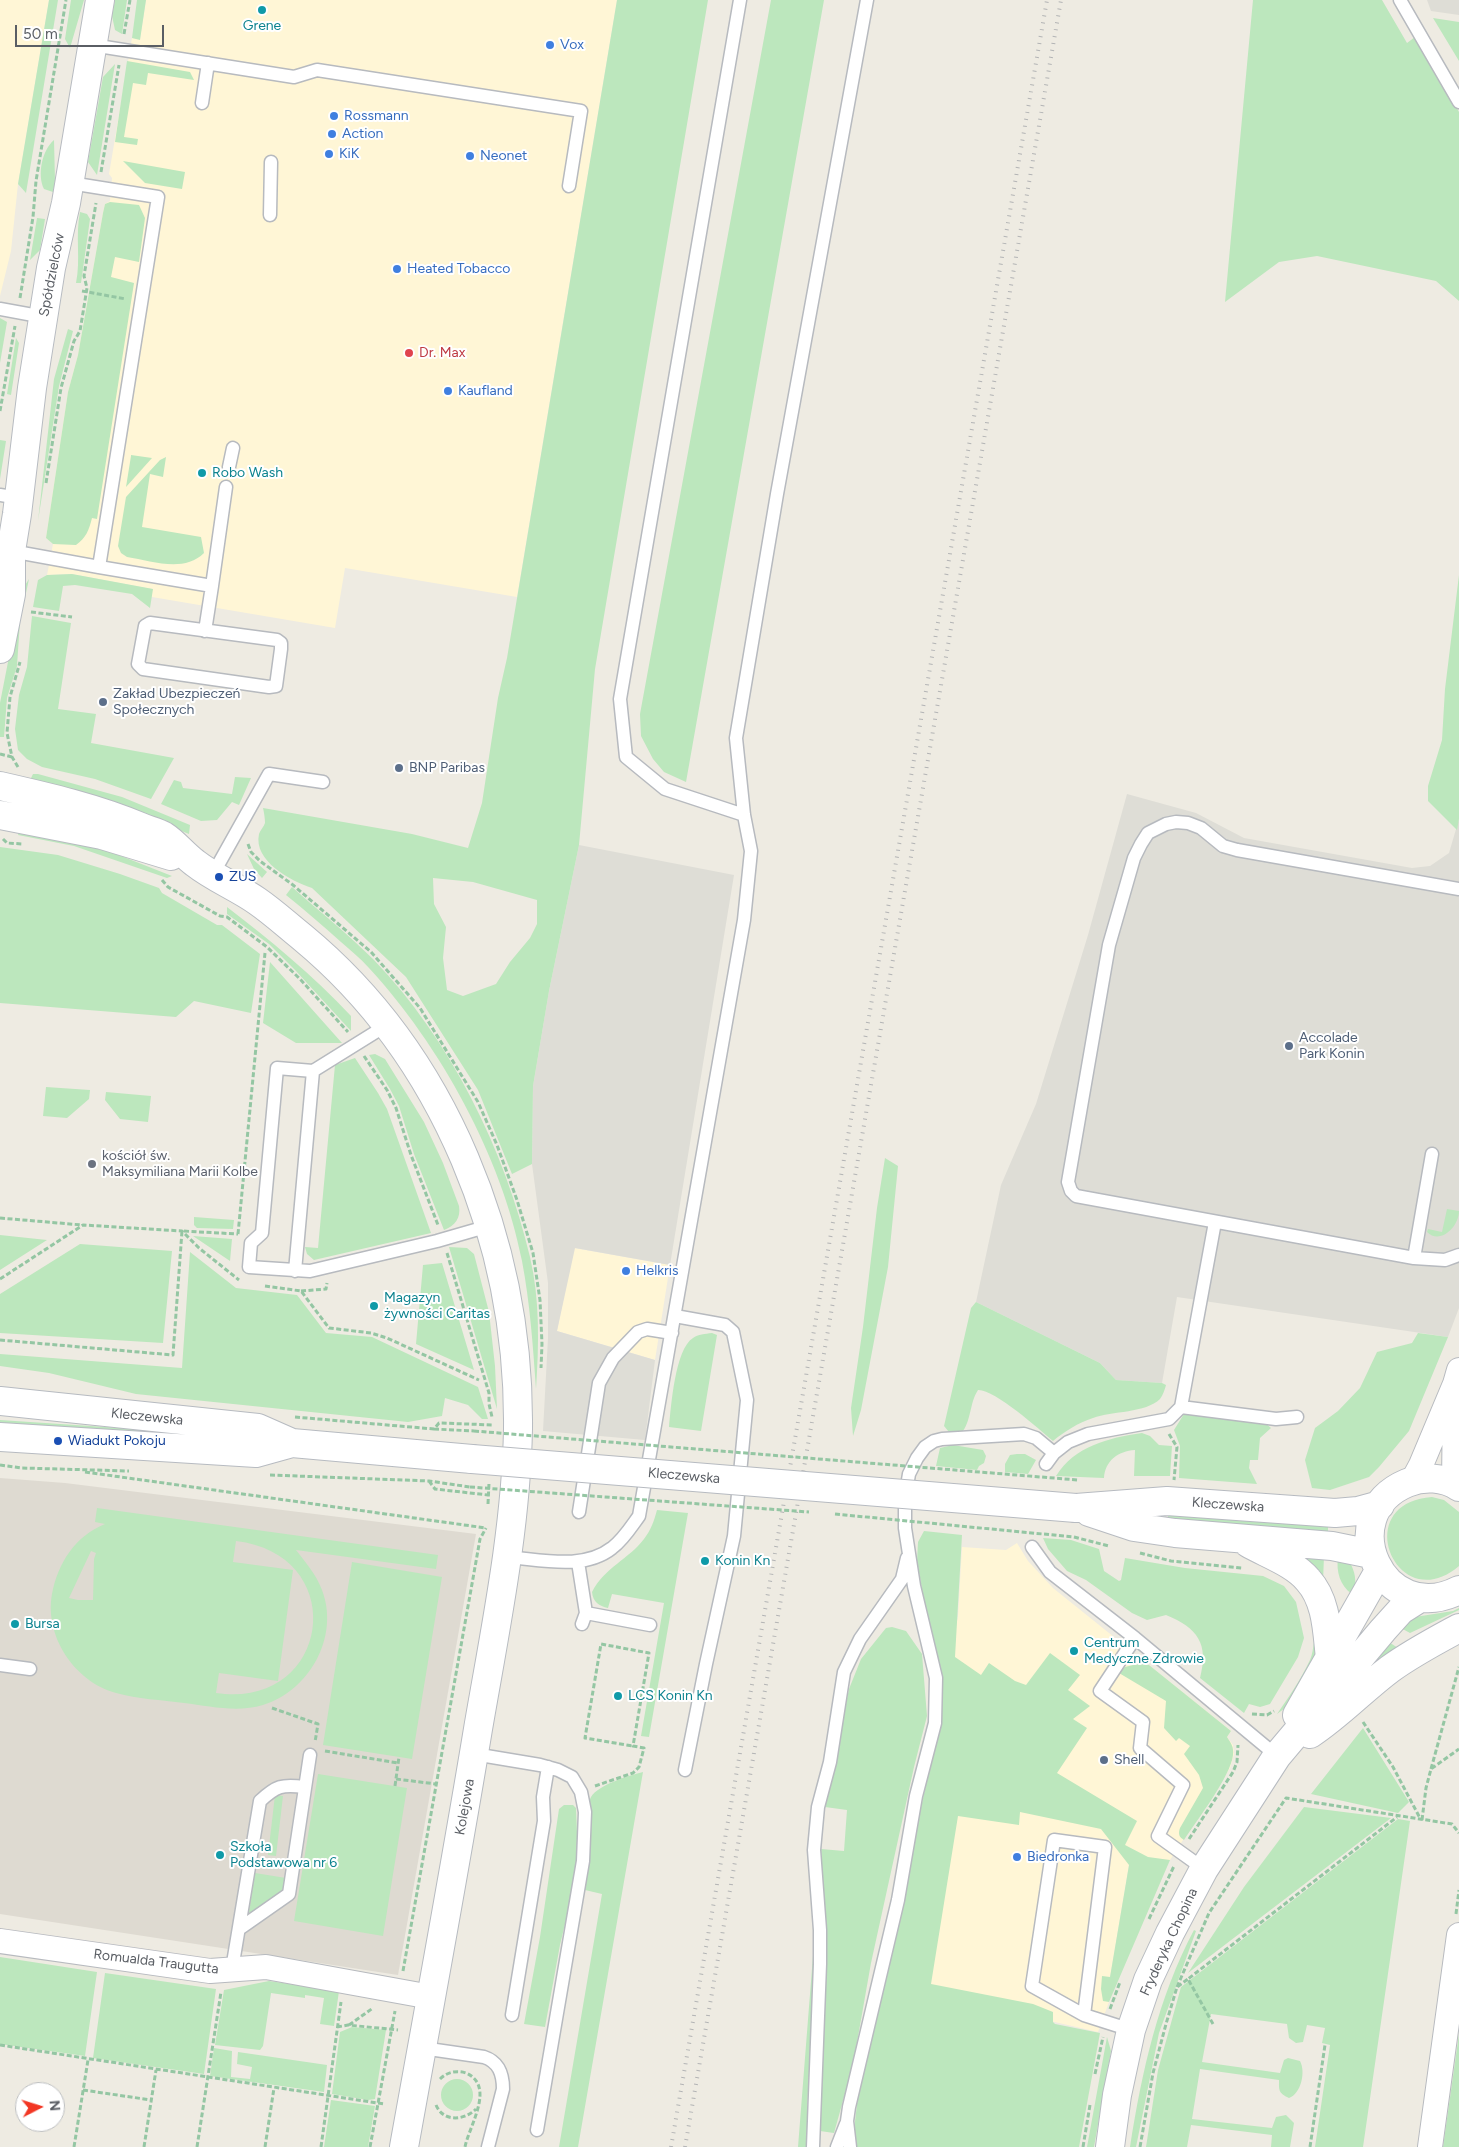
<!DOCTYPE html>
<meta charset="utf-8">
<style>
body{margin:0}
#map{position:relative;width:1459px;height:2147px;overflow:hidden;background:#eeebe2;font-family:Figtree,sans-serif}
canvas{display:block}
.north{position:absolute;left:15px;top:2082px;width:50px;height:50px;box-sizing:border-box;background:#fff;border:1px solid #bdbfc1;border-radius:50%;rotate:85deg;font-size:14px;font-weight:700;line-height:20px;text-align:center;color:#5a5e64}
.north::after{content:'';display:block;margin:auto;width:18px;height:22px;background:#f23724;clip-path:polygon(50% 0,100% 100%,50% 72%,0 100%)}
.scale{position:absolute;left:15px;top:25px;width:149px;height:22px;box-sizing:border-box;border:2px solid #5a5e64;border-top:0;padding-left:6px;font-size:15px;line-height:18px;white-space:nowrap;color:#5a5e64;-webkit-text-stroke:4px #fff;paint-order:stroke}
</style>
<div id="map">
<canvas width="1459" height="2147"></canvas>
<div class="north">N</div>
<div class="scale">50 m</div>
</div>
<script>
const context = document.querySelector('canvas').getContext('2d');
context.lineJoin = 'round';
function fill(path, color) { context.fillStyle = color; context.fill(path, 'evenodd'); }
function strokePath(path, color, width, dash) { context.strokeStyle = color; context.lineWidth = width; context.lineCap = dash ? 'butt' : 'round'; context.setLineDash(dash || []); context.stroke(path); }
function write(font, color, halo, rows, align = 'center') {
  context.font = font + ' Figtree,sans-serif'; context.lineWidth = 4; context.setLineDash([]); context.textBaseline = 'middle'; context.strokeStyle = halo; context.fillStyle = color; for (const [text, x, y, turn = 0] of rows) {
    context.save(); context.translate(x, y); context.rotate((+turn || 0) * Math.PI / 180); context.textAlign = isNaN(turn) ? turn : align; if (halo) context.strokeText(text, 0, 0); context.fillText(text, 0, 0); context.restore();
  }
}
fill(new Path2D(`
 M0,0h49l-31,184 -7,67 -11,45z
 M146,0h471l-100,597 -172,-29 -10,60 -183,-31v-8l-80,-15 -25,1 6,-31 -7,-6 22,-146 10,-37 25,-142 2,-9 5,-3 2,-23 -3,-4 23,-136 8,1z
 M574,1248l96,17 -15,95 -98,-29z
 M1017,1543l11,18 25,27 178,143 -4,6 6,8 1,9 -4,14 -60,92 -41,5 -19,113 -1,24 -11,30 -204,-47 64,-369 4,-69 44,3z`), '#fff6d6');
fill(new Path2D(`
 M1427,0h32v15l-28,-4z
 M1127,794l69,19 48,25 168,30 18,-2 19,-13 10,-34v489l-11,29 -271,-40 -15,86 -46,-3 -16,-17 -124,-61 25,-117 35,-81 52,-169z
 M579,845l155,30 -64,390 -95,-17 -18,83 98,29 -10,80 -102,-9 5,-93v-55l-16,-119 1,-78 16,-95z`), '#deddd6');
fill(new Path2D(`
 M0,1478l65,5 411,51 -78,441 -398,-61z`), '#dedad1');
fill(new Path2D(`
 M49,0h9l-32,193 -8,-9z
 M71,0h13l-14,48 -5,-9z
 M115,0h12l-5,34 -7,-4 -3,-14z
 M137,0h9l-6,40 -8,-2z
 M617,0h91l-113,669 -16,176 -30,146 -16,95 -1,78 -20,10 -34,-84 -72,-113 -94,-89c-21,-7 -59,-27 -53,-54 1,-4 5,-7 6,-11 0,-4 -1,-11 -2,-15l149,26 56,14 14,-45 16,-105 9,-40zM433,878l40,4 64,18v24l-7,14 -20,24 -14,22 -33,12 -16,-6 -4,-32 3,-31 -12,-23z
 M771,0h53l-138,782 -22,-10 -11,-13 -12,-23 -1,-22z
 M1253,0h129l25,43 8,-6 44,75v189l-23,-20 -119,-25 -38,6 -54,40z
 M1433,18l26,4v39z
 M127,61l63,11 4,8 -46,-7 -2,12 -13,-2 -9,54 14,2 -1,6 -22,-3z
 M115,64l-18,111 -9,-13 15,-85z
 M54,140l1,41 -2,11 -9,-3c-7,-14 -2,-39 10,-49z
 M123,161l62,11 -3,17 -37,-6z
 M110,202l29,3 6,13 -6,44 -24,-5 -4,20 23,6 -37,236 -5,-1c-3,12 -6,20 -16,27l-23,-1 -7,-6 22,-146 10,-37 25,-142 2,-9z
 M80,212l7,2 3,5 -9,64h-5c5,-23 -1,-47 4,-71z
 M37,218l8,1 -5,31 -10,10z
 M0,318l7,4 -7,41z
 M68,329l5,2 -14,55 -21,135 16,-142z
 M16,338l3,5 -8,52 -4,-1z
 M0,440l6,1 -6,38z
 M131,455l21,3 -26,29 5,-31z
 M166,457l-3,20 -13,-3 -8,53 59,10 3,16c-20,20 -52,8 -77,4l-6,-4 -3,-7 8,-49 34,-37z
 M72,574l81,15 -3,19 -18,-14 -57,-9 -12,1 -4,25 -26,-4 5,-27 9,-5z
 M1459,575v244l-2,11 -29,-29v-15l14,-46 3,-51z
 M29,579l-9,42 -3,45 -10,32 -3,39h-4v-34l22,-113z
 M32,616l39,7 -13,86 38,5 -5,29 83,15 -23,41 -56,-20 -53,-12 -15,-8 -9,-9 -3,-21 4,-34 8,-28z
 M33,774h5l84,23 68,28 -1,9 -70,-28 -89,-26z
 M235,777l16,1 -12,27 -7,-3 -15,18 -16,1 -40,-17 13,-24 7,2 2,6 49,6z
 M20,830l91,22 61,24 -5,2 -93,-32 -56,-11z
 M0,847l58,8 62,19 39,14 3,5 55,32h5l38,29 -9,59 -57,-12 -18,16 -176,-14z
 M247,854l20,18 -5,6 -8,-9z
 M292,887c27,24 56,47 82,73 76,79 131,190 156,297 10,43 9,88 6,132 -3,-43 -6,-86 -14,-128 -20,-104 -82,-216 -153,-293 -9,-10 -19,-18 -28,-26 -18,-16 -36,-32 -55,-47z
 M227,907c44,34 86,68 124,109v15l-55,-60 -27,-27 -42,-30z
 M270,962l72,81h-46l-33,-20z
 M375,1054l10,5 39,63 19,41 16,43c2,12 -4,20 -15,24l-30,-76 -15,-48 -9,-17 -21,-34z
 M355,1058l23,35 9,16 44,124 -117,27 -7,-6 -2,-7 13,1 17,-183z
 M46,1087l44,3 -1,9 -22,19 -24,-2z
 M106,1092l45,4 -3,26 -28,-3 -15,-19z
 M885,1158l13,8 -10,101 -27,143 -8,26 -2,-28 12,-81 14,-119z
 M1447,1209l12,2c0,16 -19,34 -32,21l1,-3 14,3z
 M194,1217l40,3 -1,9 -36,-1 -3,-3z
 M0,1235l47,5 -47,30z
 M193,1236l39,3 -2,22z
 M80,1244l92,7 -9,92 -163,-10v-39z
 M449,1247l18,1 7,6 15,58 6,54 2,43z
 M190,1252l46,36 61,7 29,38 46,4 106,50 10,32h-6l-14,-14 -23,-7 -3,18 -34,6 -272,-28 -87,-21 -49,-7v-12l182,14z
 M442,1263l32,107 -58,-26 7,-79z
 M976,1302l124,61 16,17 46,3 4,2c-1,4 -3,10 -6,14 -14,14 -48,12 -67,19 -15,5 -28,13 -40,23 -14,-12 -59,-52 -75,-51 -9,14 -6,30 -17,44l-12,-2 -5,-6 27,-118z
 M712,1333l5,2 -16,96 -32,-4c2,-20 6,-78 24,-89 5,-4 12,-4 19,-5z
 M1418,1333l30,4 -39,94 -30,36 -10,10 -39,13 -18,-2 -7,-28 10,-32 23,-17 22,-23 17,-36 35,-9z
 M1184,1414l80,8 7,6 -11,10 -2,22h-8l-1,8 8,16 -78,-6 1,-32 -6,-16z
 M0,1420l256,17 -1,6 -255,-17z
 M1142,1433l8,3 9,9 13,1 -2,30h-36l1,-26c-17,1 -30,11 -31,28l-48,-2c19,-30 52,-38 86,-43z
 M953,1445l30,5 3,6 -2,7 -5,3 -2,4 -41,-4 4,-18z
 M1017,1454h8l11,6 -8,14 -23,-2v-8l5,-9z
 M1432,1497l12,3 15,12v54c-62,53 -111,-63 -27,-69z
 M97,1508l341,47 -2,14 -140,-19c10,13 20,24 26,40 18,47 -13,101 -59,115 -26,8 -54,1 -79,-2 -23,-3 -46,-4 -68,-10 -41,-11 -72,-57 -64,-99 6,-31 23,-58 53,-70l-10,-2zM236,1541c116,14 95,169 -20,152l3,-20 59,8 15,-111 -60,-8zM91,1551l5,2 -2,6 -1,41h-15l-9,-2z
 M657,1510l31,3 -39,224 -8,-1 23,-133 -52,-9 -4,14c-9,-2 -15,-6 -16,-16 13,-25 37,-33 52,-53 7,-9 10,-18 13,-29z
 M1168,1514l160,12v7l-158,-13 -2,-2z
 M924,1531l38,4 -7,122 26,18 8,-12 26,18 11,4 24,-32 30,22 -12,15 22,16 -17,13 14,9 -30,45 80,48 -12,24 23,12 22,3 -61,142 -6,-1 -2,-12 1,-13 8,1 19,-112 -28,-36 -81,-17 -1,13 -61,-9 -27,168 102,20 20,8v10l2,2 45,9 -21,114h-224l-2,-9 5,-42 76,-348 7,-52 -24,-135 1,-19z
 M1043,1538l28,2 28,9 5,22 15,10 2,-1 4,-22 60,10 78,8 21,10 12,16 8,36 -6,19 -28,47 -10,3 -11,-3 -5,9 -44,-35c9,-34 -2,-50 -34,-63l-19,5 -15,-7 -46,-33 -19,-9 -19,-22z
 M1294,1554l30,2 -1,26z
 M1338,1558l11,3c6,10 9,21 3,33 -12,-8 -16,-23 -14,-36z
 M352,1562l90,15 -30,182 -89,-14z
 M1459,1608v2l-49,23 -11,-6 16,-10 38,-6z
 M892,1627l14,4 16,23 5,62 -13,51 -43,196 -18,102 -19,68 -14,-2 -1,-13 8,-155 -6,-114 23,2 3,-41 -22,-3 24,-118 12,-30 25,-31z
 M1320,1627l-5,33 -26,45 -12,9c12,-17 24,-35 33,-54 5,-11 2,-24 10,-33z
 M1387,1641l16,10 -52,40z
 M1141,1663l8,2 82,66 -4,6c4,6 7,10 6,18 -2,21 -36,65 -49,85 -5,-3 -6,-6 -4,-12l23,-40 -4,-13 -15,-21 6,-8 -11,-8 -3,3 -12,-13 2,-27 -47,-28 6,-6z
 M1363,1728l46,74 -11,11 -87,-19z
 M643,1772l-65,375h-19l43,-253 -17,-4c4,-23 6,-47 5,-70 0,-8 -3,-17 1,-23 7,-12 39,-22 52,-25z
 M318,1774l89,14 -24,148 -89,-15z
 M275,1795l8,1 -7,60 -8,-1z
 M564,1805h9l3,3 2,48 -1,18 -17,71 -15,82 -21,-3 16,-87 19,-128z
 M1304,1807l87,11 -203,155 56,-86z
 M1398,1819l12,2 -47,326h-48l15,-102 -8,-2 3,-15 -18,-3 -4,17 -7,1 -7,-5 -2,-14 -76,-10 -9,48 78,11 4,-13 4,-2 12,3c6,11 1,33 -11,37 -11,-5 -10,-8 -10,-18l-79,-11 -8,50 80,9 4,-11 10,-2 8,8 -4,24h-19l1,-12 -81,-10 -4,22h-41l12,-77 23,-83z
 M255,1873l31,5 -2,13 -33,23 -2,-2z
 M1194,1930l2,1 -37,102 -23,114h-6c12,-76 28,-149 64,-217z
 M814,1943l2,18 -9,147 1,39h-10z
 M0,1957l97,15 -12,84 -85,-12z
 M105,1973l111,16 -12,85 -111,-16z
 M269,1981l70,10 -5,35 -14,-2 4,-26 -19,-3v3l-34,-5 -8,53 -3,4 -45,-5 9,-55z
 M352,2027l34,3 -11,69 -7,1 -36,-6 8,-62z
 M1459,2034v113h-16z
 M1107,2037l4,14 -17,96h-7z
 M214,2048l18,3 -1,26 19,2 2,-12 -15,-3 1,-12 89,13 -3,27 -114,-16z
 M441 2095a16 16 0 1 1 32 0a16 16 0 1 1-32 0Z
 M331,2100l44,6 -7,41h-44z`), '#bce7bd');
const lane = new Path2D(`
 M740,0l-120,699 6,58 39,32 79,26
 M1400,0l59,102
 M92,45l202,32 23,-7 264,41 -12,75
 M202,103l6,-40
 M270,215l1,-53
 M0,309l44,8
 M229,467l4,-19
 M0,495l19,3
 M11,551l88,16 59,-370 -88,-14
 M99,567l113,19 -7,45
 M212,586l14,-99
 M150,623l127,17 4,3v6l-5,37 -7,1 -126,-18 -5,-5 7,-38z
 M213,874l56,-100 54,8
 M1459,889l-222,-39 -14,-4 -22,-18 -13,-5 -12,-1 -10,2 -18,9 -7,11 -7,14 -25,87 -41,237 3,9 5,5 338,62 31,2 14,-5
 M387,1025l-74,46 -36,-3 -15,165 -11,10 -2,24 61,4 127,-30 52,-15
 M1414,1258l18,-104
 M295,1271l18,-200
 M675,1316l50,9 8,7 14,68 -13,136 -28,128 -21,106
 M1181,1407l95,12 21,-2
 M1046,1464l8,-11 14,-11 20,-8 81,-15 12,-12 34,-185
 M579,1512l20,-129 14,-25 25,-26 9,-3 25,4
 M1032,1547l18,25 85,66 142,118
 M506,1557c33,2 77,14 106,-9 11,-8 19,-21 27,-32l105,-596 7,-69 -7,-36 -8,-77 41,-244 90,-494
 M578,1562l8,51 -4,11
 M586,1613l64,12
 M1135,1638l-35,53 43,31 -3,26 43,37 -25,51 46,33
 M0,1665l30,4
 M474,1754l66,11 18,5 14,7 9,15 4,20 -2,49 -46,269
 M239,1929l50,-35 21,-139
 M232,1969l28,-168c16,-15 22,-17 44,-14
 M512,2015l32,-194 -1,-24 5,-30
 M1084,2015l-52,-29 22,-146 51,7 -21,168 47,15
 M422,2048l62,9c15,5 19,17 19,32l-15,58
 M813,2147l7,-183v-34l-6,-80 4,-43 12,-45 14,-90 16,-33 42,-60 5,-21
 M837,2147l9,-23
 M850,2147l-3,-26 2,-14 49,-207 18,-104 19,-73 1,-45 -22,-92 -9,-58v-30l4,-24 8,-16 8,-11 9,-6 8,-2 82,-5 12,4 18,15`);
const street = new Path2D(`
 M1413,1480l8,-15 34,-81 4,-14
 M1454,1484l1,-86
 M0,1941l210,30 56,-4 165,30
 M1430,2147l29,-212`);
const secondary = new Path2D(`
 M0,649l11,-55v-43l6,-37 15,-126 19,-120 15,-65 34,-203
 M0,786c48,11 96,22 141,41 7,3 16,5 23,9 11,7 20,19 31,27 19,15 42,24 62,38 16,11 30,24 45,36 144,119 218,308 216,492 -2,101 -23,201 -40,300 -23,139 -49,279 -74,418
 M0,815l102,20 69,21
 M0,1401l258,27 34,15 180,16
 M0,1437l256,16 36,-10
 M1459,1487c-15,-10 -35,-11 -52,-4 -76,32 -24,146 52,107
 M1076,1508l91,-7 168,12 23,-2 22,-6
 M1089,1512l45,15 41,6 157,13 39,8
 M1248,1543c19,11 46,20 60,37 19,21 19,52 22,78
 M1297,1715l82,-144
 M1310,1734c29,-19 52,-44 80,-65 22,-16 45,-28 69,-41
 M1110,2147l7,-52 14,-65 17,-50 22,-47 34,-64 73,-113 106,-126 18,-20 19,-12`);
strokePath(lane, '#b7babf', 15);
strokePath(street, '#b7babf', 26);
strokePath(secondary, '#b7bbc1', 30);
strokePath(new Path2D(`
 M124,34l6,-34
 M101,172l18,-107
 M82,291l44,8
 M20,298l13,-81 3,-36 30,-181
 M0,411l15,-85
 M46,483l15,-95 13,-47 6,-10 7,-43 -3,-12 12,-73
 M31,612l41,5
 M0,754l12,3
 M18,767l-6,-10 -5,-24 3,-36 10,-35
 M3,839l4,4 15,1
 M248,844l3,8 9,9 33,24 78,67 49,56 58,94 19,43 20,55 16,53 7,47 2,44 -1,24
 M162,880l6,7 52,29 7,1 40,30 33,32 48,53
 M364,1056l23,34 9,18 15,47 27,70
 M0,1218l82,7
 M238,1234l27,-281
 M447,1253l42,140v11l3,13
 M0,1279l83,-54 99,6 17,17 40,32
 M265,1286l36,5 28,37 42,5 16,5 92,42
 M301,1291l25,-2 1,-6
 M0,1340l173,15 9,-124 56,3
 M295,1417l139,12 5,-6 55,2
 M434,1429l40,2
 M1169,1434l8,13 -3,33
 M0,1465l22,3 107,3
 M85,1472l401,56
 M270,1475l159,6 41,6
 M429,1481l6,8 53,6
 M488,1504l1,-21
 M1074,1537l35,9
 M1140,1553l31,8 71,7
 M272,1708l46,16 -3,18
 M1252,1714l15,1 7,-4
 M1363,1722l30,45 28,53
 M325,1751l73,12
 M1431,1769l28,-102
 M396,1779l40,5
 M395,1786l4,-29
 M595,1786l38,-13 6,-6 5,-19 -11,-2 16,-93 -48,-9 -16,94 48,8
 M1422,1820l4,-32 5,-19 28,-20
 M1189,1839l44,-67 4,-10 1,-17
 M1456,1914l3,-24
 M1149,1919l25,-53
 M403,1971l77,-432 6,-11
 M1177,1987l32,-74 77,-115 166,26 7,9
 M1110,2009l10,-27
 M1213,2024l-25,-45 209,-162
 M349,2025l24,-17
 M337,2027l11,-2 50,5
 M0,2045l384,59
 M1095,2074l8,-37
 M440,2079c7,-7 17,-9 26,-6 30,13 3,53 -1,74
 M83,2090l68,10
 M436,2105c7,17 28,16 40,4
 M74,2147l14,-87
 M144,2147l12,-77
 M197,2147l24,-155
 M265,2147l9,-59
 M321,2147l20,-145
 M370,2147l25,-136
 M1083,2147l7,-42
 M1140,2147l13,-74 13,-49 11,-37 11,-8
 M1310,2147l15,-102`), '#94c6a3', 3, [5, 2.5]);
strokePath(lane, '#fff', 12);
strokePath(street, '#fff', 24);
strokePath(secondary, '#fff', 28);
strokePath(new Path2D(`
 M671,2147l376,-2147
 M685,2147l376,-2147`), '#b3b4b5', 4, [1, 6]);
const secondaryBridge = new Path2D(`
 M472,1459l604,49`);
strokePath(secondaryBridge, '#b7bbc1', 30, []);
strokePath(new Path2D(`
 M474,1431l604,49
 M470,1487l339,25
 M835,1514l239,23`), '#94c6a3', 3, [5, 2.5]);
strokePath(secondaryBridge, '#fff', 28);
for (const [x, y, r, color] of [
 [262,10,5,"#0f9aa8"],
 [550,45,5,"#3f7fe0"],
 [334,116,5,"#3f7fe0"],
 [332,134,5,"#3f7fe0"],
 [329,154,5,"#3f7fe0"],
 [470,156,5,"#3f7fe0"],
 [397,269,5,"#3f7fe0"],
 [409,353,5,"#e0444e"],
 [448,391,5,"#3f7fe0"],
 [202,473,5,"#0f9aa8"],
 [103,702,5,"#5c6f8a"],
 [399,768,5,"#5c6f8a"],
 [219,877,5,"#1a4fb4"],
 [1289,1046,5,"#5c6f8a"],
 [92,1164,5,"#6b7280"],
 [626,1271,5,"#3f7fe0"],
 [374,1306,5,"#0f9aa8"],
 [58,1441,5,"#1a4fb4"],
 [705,1561,5,"#0f9aa8"],
 [15,1624,5,"#0f9aa8"],
 [1074,1651,5,"#0f9aa8"],
 [618,1696,5,"#0f9aa8"],
 [1104,1760,5,"#5c6f8a"],
 [220,1855,5,"#0f9aa8"],
 [1017,1857,5,"#3f7fe0"]
]) { const dot = new Path2D(); dot.arc(x, y, r, 0, 2 * Math.PI); context.fillStyle = color; context.fill(dot); strokePath(dot, '#fff', 2); }
write('14px', '#0d838f', '#fff', [
 ["Grene",262,26,"center"],
 ["Robo Wash",212,473],
 ["Magazyn",384,1298],
 ["żywności Caritas",384,1314],
 ["Konin Kn",715,1561],
 ["Bursa",25,1624],
 ["Centrum",1084,1643],
 ["Medyczne Zdrowie",1084,1659],
 ["LCS Konin Kn",628,1696],
 ["Szkoła",230,1847],
 ["Podstawowa nr 6",230,1863]
], 'left');
write('14px', '#366cbe', '#fff', [
 ["Vox",560,45],
 ["Rossmann",344,116],
 ["Action",342,134],
 ["KiK",339,154],
 ["Neonet",480,156],
 ["Heated Tobacco",407,269],
 ["Kaufland",458,391],
 ["Helkris",636,1271],
 ["Biedronka",1027,1857]
], 'left');
write('14px', '#5a5e64', '#fff', [
 ["Spółdzielców",52,275,-79],
 ["Kleczewska",147,1417,6],
 ["Kleczewska",684,1476,5],
 ["Kleczewska",1228,1505,4],
 ["Kolejowa",465,1807,-80],
 ["Fryderyka Chopina",1169,1942,-65],
 ["Romualda Traugutta",156,1962,7]
]);
write('14px', '#be3a42', '#fff', [
 ["Dr. Max",419,353]
], 'left');
write('14px', '#4e5e75', '#fff', [
 ["Zakład Ubezpieczeń",113,694],
 ["Społecznych",113,710],
 ["BNP Paribas",409,768],
 ["Accolade",1299,1038],
 ["Park Konin",1299,1054],
 ["Shell",1114,1760]
], 'left');
write('14px', '#164399', '#fff', [
 ["ZUS",229,877],
 ["Wiadukt Pokoju",68,1441]
], 'left');
write('14px', '#5b616d', '#fff', [
 ["kościół św.",102,1156],
 ["Maksymiliana Marii Kolbe",102,1172]
], 'left');
</script>
